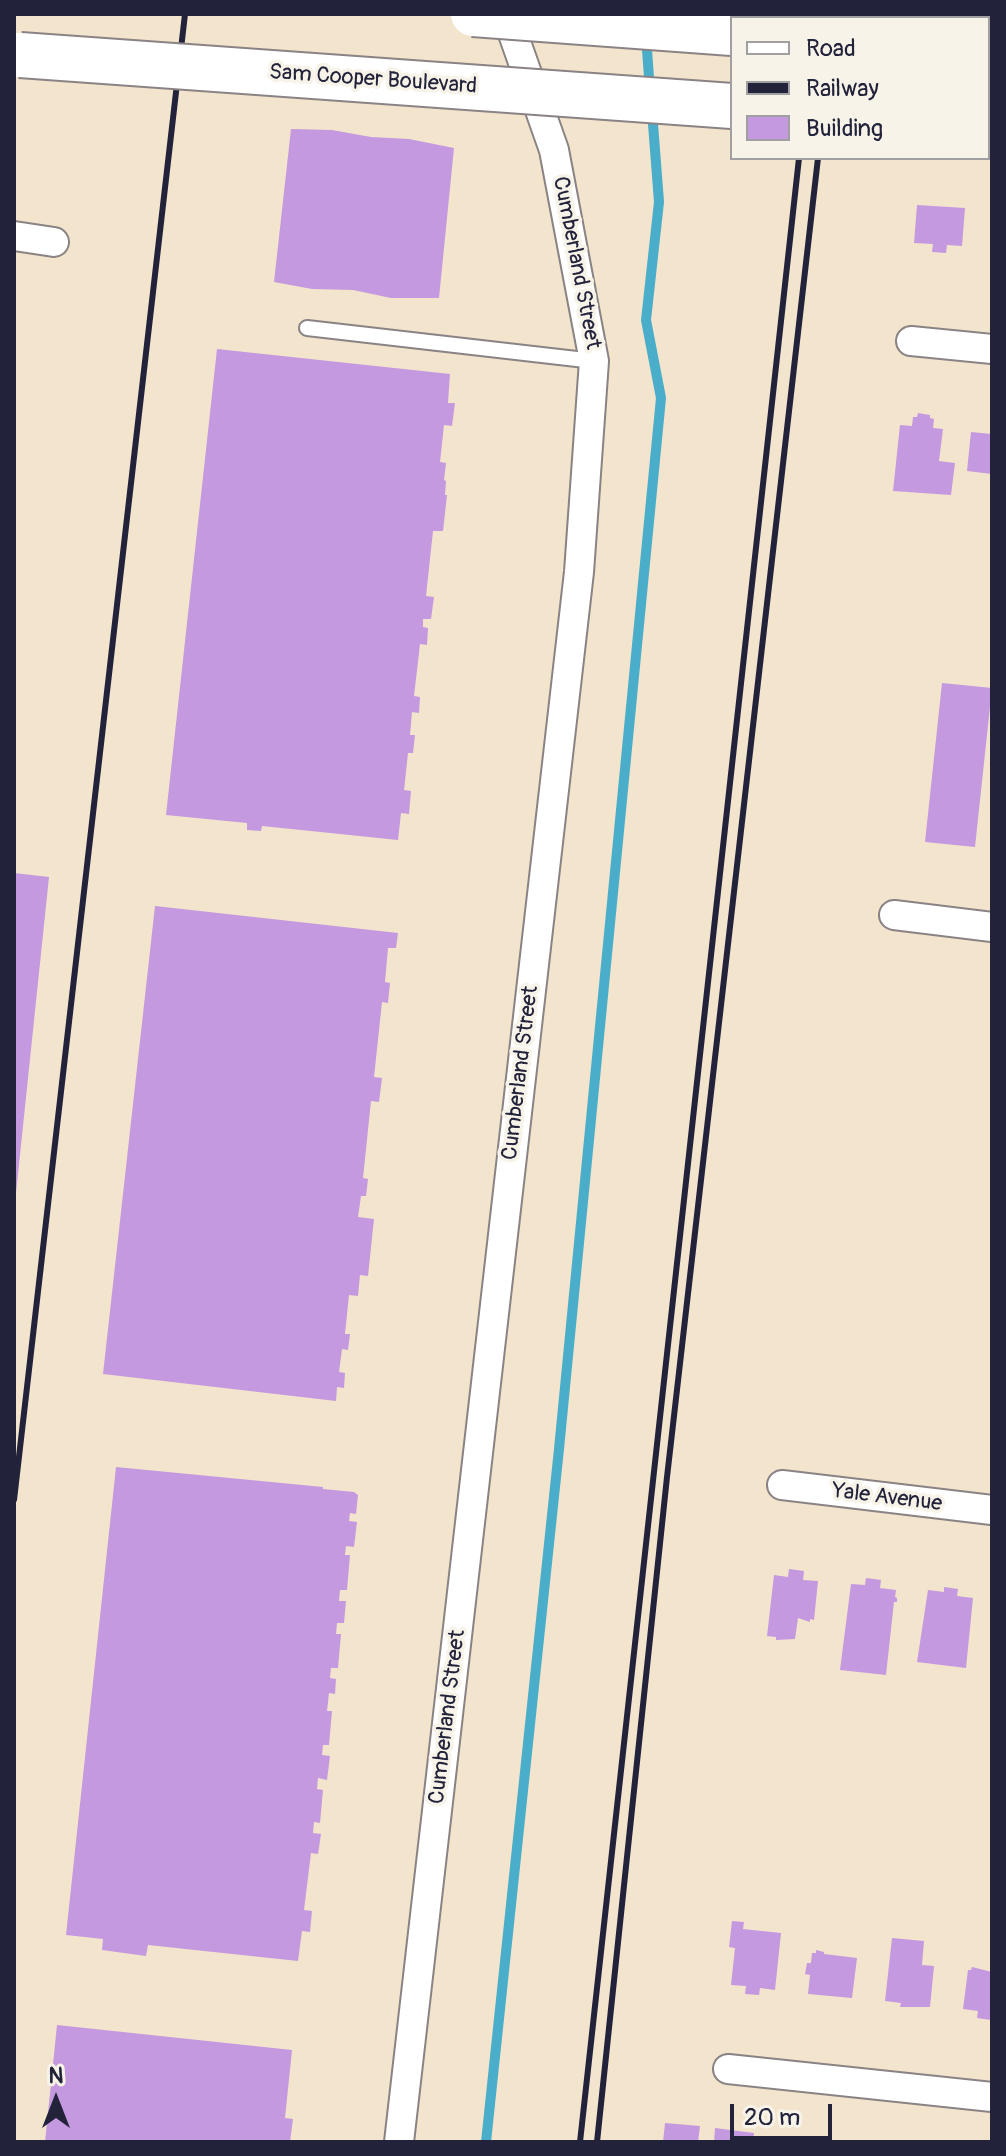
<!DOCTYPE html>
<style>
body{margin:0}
#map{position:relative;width:1006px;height:2156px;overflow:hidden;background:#f3e4cd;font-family:Pangolin,sans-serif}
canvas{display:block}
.frame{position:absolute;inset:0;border:16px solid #22223b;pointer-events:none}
.legend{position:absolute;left:730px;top:16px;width:260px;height:144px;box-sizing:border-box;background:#f7f3e8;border:2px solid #a29fa3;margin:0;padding:10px 14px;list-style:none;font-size:24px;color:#22223b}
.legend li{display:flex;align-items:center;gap:16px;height:40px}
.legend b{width:40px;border:2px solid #a29fa3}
.north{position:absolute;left:16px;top:2060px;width:80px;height:80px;-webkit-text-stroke:6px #f7f3e8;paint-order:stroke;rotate:0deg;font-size:22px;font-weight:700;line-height:32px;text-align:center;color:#22223b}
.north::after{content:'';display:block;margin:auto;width:28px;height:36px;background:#22223b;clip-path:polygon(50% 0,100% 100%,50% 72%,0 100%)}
.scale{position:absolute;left:730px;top:2104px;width:102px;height:36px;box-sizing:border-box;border:4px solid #22223b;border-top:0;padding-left:10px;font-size:24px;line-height:28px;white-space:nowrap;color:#22223b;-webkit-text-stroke:6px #f7f3e8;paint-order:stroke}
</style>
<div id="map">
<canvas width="1006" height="2156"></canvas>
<div class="frame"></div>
<ul class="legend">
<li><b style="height:10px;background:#fff"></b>Road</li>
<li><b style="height:10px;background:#22223b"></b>Railway</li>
<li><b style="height:22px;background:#c499df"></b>Building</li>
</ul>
<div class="north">N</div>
<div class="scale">20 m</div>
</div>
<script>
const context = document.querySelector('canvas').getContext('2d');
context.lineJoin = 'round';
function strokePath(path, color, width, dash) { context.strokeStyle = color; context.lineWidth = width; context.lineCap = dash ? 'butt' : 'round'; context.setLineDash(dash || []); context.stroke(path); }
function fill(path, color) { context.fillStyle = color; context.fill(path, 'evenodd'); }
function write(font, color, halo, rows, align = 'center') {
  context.font = font + ' Pangolin,sans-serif'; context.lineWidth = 7; context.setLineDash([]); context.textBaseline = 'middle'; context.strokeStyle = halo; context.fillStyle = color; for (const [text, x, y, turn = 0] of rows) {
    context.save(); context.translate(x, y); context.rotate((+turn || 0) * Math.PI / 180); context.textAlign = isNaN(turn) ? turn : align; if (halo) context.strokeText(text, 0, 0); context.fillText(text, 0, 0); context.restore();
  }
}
strokePath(new Path2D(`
 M646,36l4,55
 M486,2142l73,-693 102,-1051 -15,-78 13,-118 -7,-91`), '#4aadc9', 10);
fill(new Path2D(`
 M291,129l41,1 39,7 38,2 45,9 -15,150h-48l-38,-8 -41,-1 -38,-7z
 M917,205l48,3 -3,38 -15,-1 -1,8 -14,-1 1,-8 -19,-1z
 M217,349l233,25 -2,29h7l-3,23 -8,-1 -4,37 6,1 -2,17 2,1 -1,14h2l-4,36h-10l-7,65 8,1 -3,22h-8v8l5,1 -1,17 -7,-1 -6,52 6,1 -1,16 -7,-1 -2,23h5l-2,18h-5l-4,37 7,1 -2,23 -8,-1 -3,27 -136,-14 -1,5 -14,-1v-7l-81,-8z
 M918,413l12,2v3l4,1 -1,9 10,1 -4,32 16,2 -4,32 -58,-4 7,-66 12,1 1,-9h4z
 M971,432l21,2v40l-25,-3z
 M942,683l50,5 -17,159 -50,-5z
 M14,873l35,4 -33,316h-2z
 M155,906l243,27 -2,15h-8l-3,34 5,1 -2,20 -6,-1 -8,75 8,1 -3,24 -8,-1 -8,77 5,1 -2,17h-5l-3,21 16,2 -6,57 -8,-1 -2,21 -9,-1 -4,39h5l-2,16 -6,-1 -3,23 6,1 -1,15 -7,-1 -1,14 -233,-27z
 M116,1467l207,20v2l31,3 4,3 -2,19 -6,-1 -1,8 8,1 -3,25 -8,-1 -1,9h5l-3,35h-7l-1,11h7l-2,22h-7l-1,11h5l-3,34h-7l-1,10 6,1 -1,15 -6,-1 -2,18h5l-3,34h-6l-1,10 8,1 -3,24 -9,-2 -1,11 6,1 -3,33 -6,-1 -1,11 8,1 -3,20 -7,-1 -7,57 8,1 -2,21 -8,-1 -4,30 -150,-16 -2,11 -44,-6 1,-11 -37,-4z
 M789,1569l15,2 -1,9 15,1 -4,39 -4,-1v3l-12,-4 -3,21 -19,1v-3l-9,-1 7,-61 14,2z
 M866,1578l15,2 -1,8 16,2 -1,7 2,1v4h-3l-8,73 -46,-5 11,-86 14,1z
 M944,1587l14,2 -1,7 16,2 -7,70 -49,-6 11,-72 16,2z
 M732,1921l12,1 -1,7 38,4 -6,57 -15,-2 -1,7 -14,-1 1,-8 -15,-1 4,-37 -6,-1z
 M892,1938l32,3 -2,24 12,1 -4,41h-30l1,-4 -16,-2z
 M816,1950l8,2v2l33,4 -5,40 -44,-4 2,-19 -5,-1 2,-11h4l1,-10h4z
 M972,1967l20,5 -1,48 -14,-2 1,-7 -15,-2 5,-39h3z
 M57,2025l235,25 -7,68 8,1 -3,23h-245z
 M665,2123l35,3 -2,16h-35z
 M715,2128l39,5 -1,9h-39z`), '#c499df');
const lane = new Path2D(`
 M307,328l287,33`);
const street = new Path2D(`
 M14,236l40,6
 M911,341l81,8
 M894,915l98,12
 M782,1485l210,25
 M728,2069l264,28
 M399,2142l180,-1570 15,-211 -40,-211 -48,-136`);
const primary = new Path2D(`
 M988,52h4
 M988,124l4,1`);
strokePath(lane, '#8a8384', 18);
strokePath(street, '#8a8384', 32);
strokePath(primary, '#8a8384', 48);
strokePath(lane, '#fff', 14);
strokePath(street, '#fff', 28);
strokePath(primary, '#fff', 44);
strokePath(new Path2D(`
 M814,18l1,-4
 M834,18v-4
 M14,1500l171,-1486
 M580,2142l219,-1984
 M597,2142l70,-665 151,-1319`), '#22223b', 6);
const primaryBridge = new Path2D(`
 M473,14l259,19
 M20,55l712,51`);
strokePath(primaryBridge, '#8a8384', 48, []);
strokePath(primaryBridge, '#fff', 44);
write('22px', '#22223b', '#f7f3e8', [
 ["Sam Cooper Boulevard",373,80,4],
 ["Cumberland Street",576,263,79],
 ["Cumberland Street",521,1073,-83],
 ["Yale Avenue",887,1498,7],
 ["Cumberland Street",448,1717,-83]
]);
</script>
